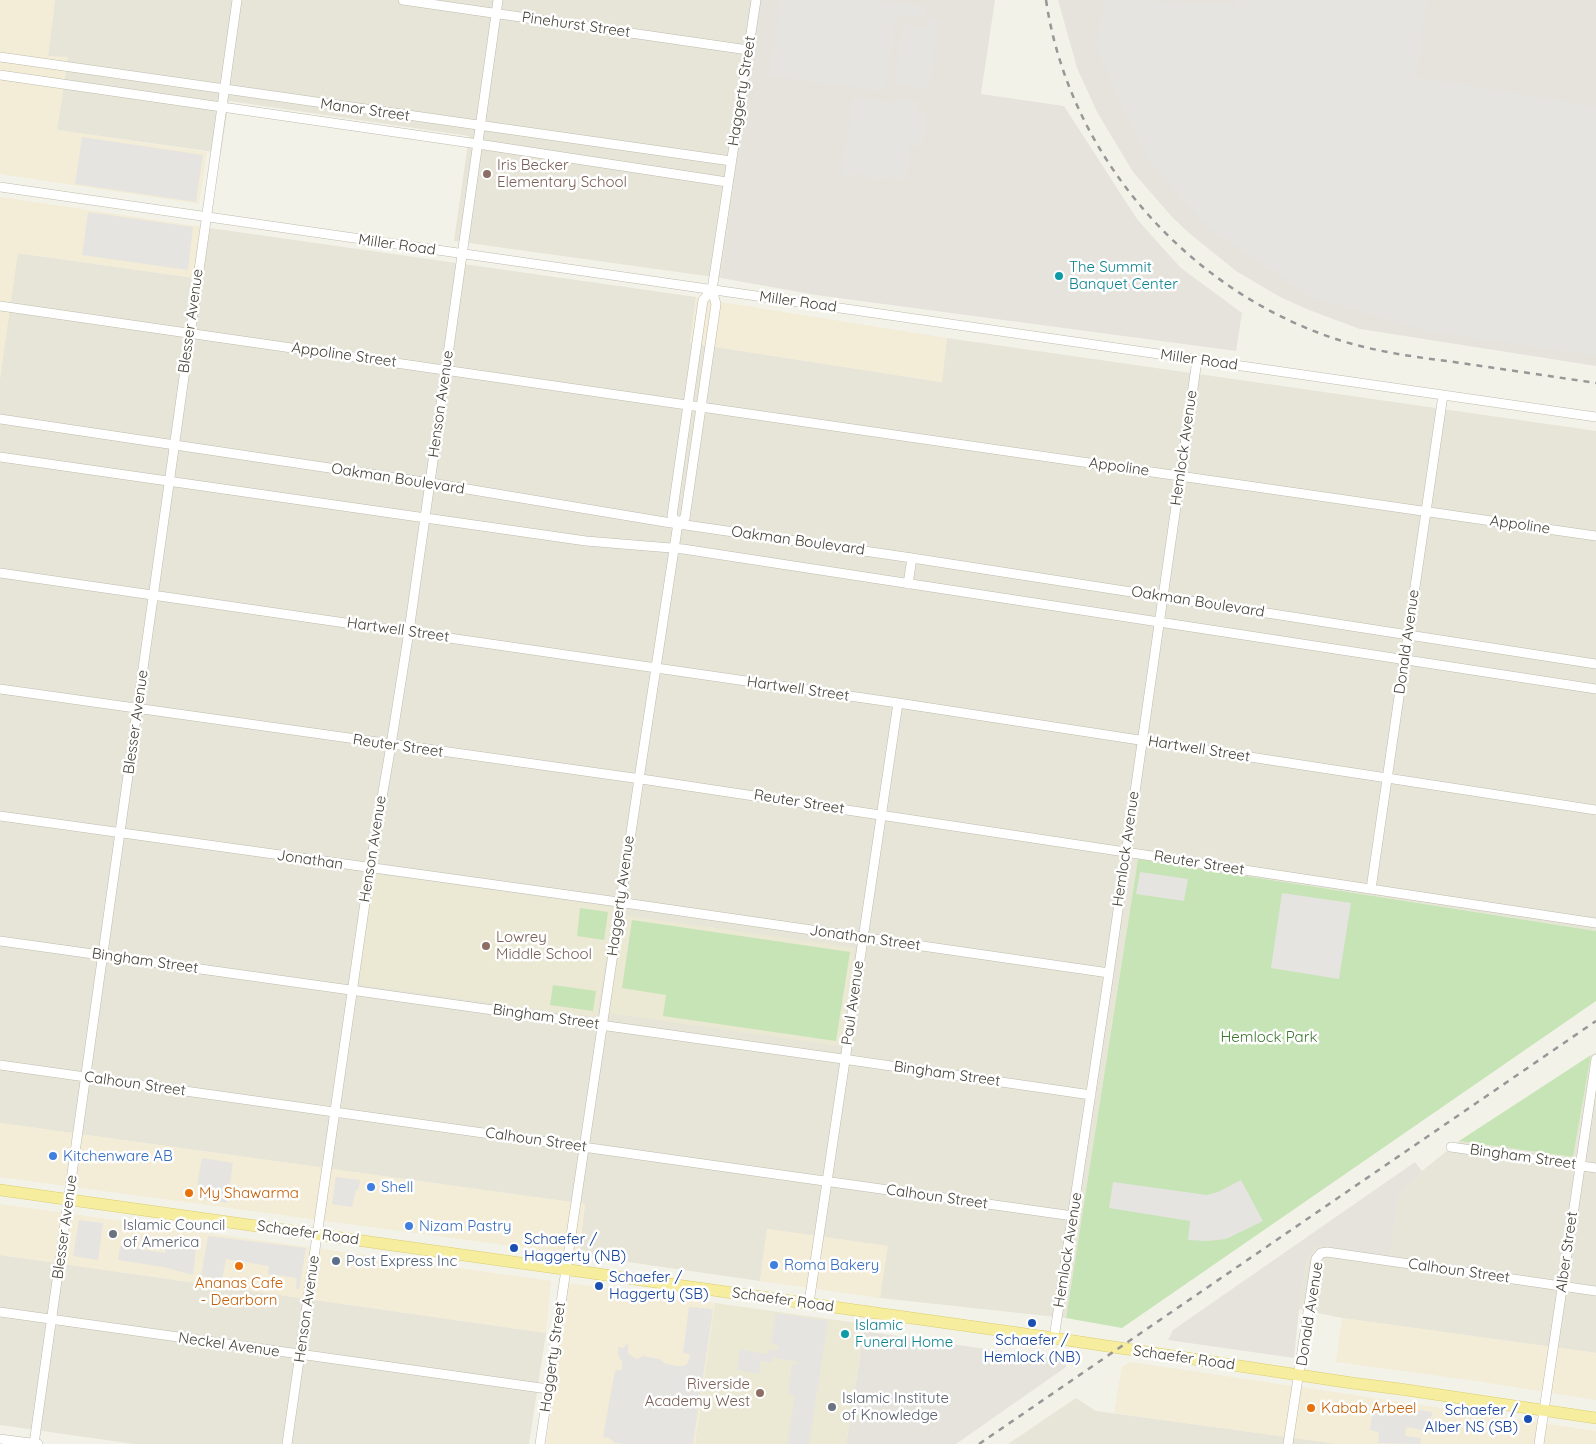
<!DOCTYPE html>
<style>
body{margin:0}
canvas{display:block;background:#f3f2e9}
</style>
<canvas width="1596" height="1444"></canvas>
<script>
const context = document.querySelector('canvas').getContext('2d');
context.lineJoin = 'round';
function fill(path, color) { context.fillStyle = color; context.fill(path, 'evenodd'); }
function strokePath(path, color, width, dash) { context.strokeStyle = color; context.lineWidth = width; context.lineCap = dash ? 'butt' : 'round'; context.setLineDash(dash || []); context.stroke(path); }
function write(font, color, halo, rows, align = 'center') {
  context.font = font + ' Quicksand,sans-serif'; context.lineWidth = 5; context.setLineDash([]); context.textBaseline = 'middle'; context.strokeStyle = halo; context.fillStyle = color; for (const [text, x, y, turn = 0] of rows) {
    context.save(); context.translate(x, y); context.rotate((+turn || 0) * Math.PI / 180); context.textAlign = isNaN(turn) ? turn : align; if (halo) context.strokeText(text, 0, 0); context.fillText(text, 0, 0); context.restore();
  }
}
fill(new Path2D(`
 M55,0h706l-40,278 -267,-37 15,-105 -240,-35 -8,52 -164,-23 11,-72 -20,-2z
 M210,228l486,69 -6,46 251,39 6,-44 649,93v500l-458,-72 -72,459 -186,-20 7,-52 -120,-17 -7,52 -181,-26 6,-51 -585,-81v-744l17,-126 185,26z
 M1596,1053v300l-254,-35 -43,-9 8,-49 10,-14 73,9 8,-57 24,-27 37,-30 114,16 18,-102z
 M0,1255l546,78 -17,111h-395l-134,-19z
 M1076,1398l20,13 244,33h-332z`), '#e7e5d7');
fill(new Path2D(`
 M0,0h55l-7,56 20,1 -11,73 150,22 -8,52 -199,-30z
 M0,197l210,31 -8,51 -184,-26 -18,126z
 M696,298l251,40 -5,44 -252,-39z
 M0,1123l585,81 -7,51 -578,-78z
 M0,1204l551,77 -5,52 -546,-78z
 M767,1229l121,17 -8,52 -120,-17z
 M569,1283l146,20 -20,141h-149z
 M1342,1318l254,35v47l-126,-20 -134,-18z
 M1131,1362l465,69v13h-260l-222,-31 8,-47z`), '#f3ecd6');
fill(new Path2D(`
 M760,0h235l-14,94 83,12 73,113 23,26 21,23 61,45 -6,38 -420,-56 -95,-17z
 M1058,0h538v366l-236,-37 -51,-19 -29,-13 -44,-26 -47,-38 -17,-16 -39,-45 -36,-60 -20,-44z
 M1415,1162l7,9 -24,27 -8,58 -73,-10 -10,14 -8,49 -5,49 -126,-18 5,-10z
 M864,1331l203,30 -1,6 -110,77h-110z`), '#e6e3dd');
fill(new Path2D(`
 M376,874l235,33 2,2 -16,106 -2,2 -233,-32 -4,-2 16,-107z
 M624,915l231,33 -14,98 -232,-33z
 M715,1303l150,21 -19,120h-151z`), '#ebe9d4');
fill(new Path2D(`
 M1138,859l458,72v70l-474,327 -56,-10z
 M580,908l28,4 -4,28 -27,-4z
 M632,920l218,32 -14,89 -173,-25 3,-21 -44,-7z
 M553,985l43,6 -3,20 -43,-6z
 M1591,1055l-18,102 -114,-16z`), '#c6e4b5');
fill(new Path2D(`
 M781,0h94l49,7 -2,11 -26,-3 -11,76 -115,-15z
 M1106,0h30l99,5 1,-5h191l-11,77 180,30v248l-163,-23 -122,-35 -102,-69 -61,-68 -52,-113z
 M929,17l10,2 -10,70 -34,-5 8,-60 24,4z
 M854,98l24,3v-3l9,6 12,-4v-1l18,1 -2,11 11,1 -5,34 -11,-1 -5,34 -19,-2 -8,3 -6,-1 -6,-5 -11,-1 -1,3 -13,-1z
 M82,137l121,18 -7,47 -121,-18z
 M88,212l105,15 -5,43 -106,-15z
 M1140,872l48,7 -4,22 -48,-7z
 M1282,893l69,10 -12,76 -68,-11z
 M202,1158l31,5 -6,40 -23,-4 2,-8 -7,-1v-5h-2z
 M336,1177l24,3 -2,10h-2l-4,17 -20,-3z
 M1241,1180l22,41 -37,18 -19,2 -19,-1 2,-19 -81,-13 4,-26 94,13 11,-3z
 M79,1220l24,3 -5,37 -25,-4z
 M208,1236l98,12 -7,41h-3l1,-11 -29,-4 1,-8 -43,-7 -4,20 -21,-3z
 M120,1246l45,7 1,-7 30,4 -3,25 -30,-8 -45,-7z
 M689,1307l24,2 -20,135h-70l-8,-1 -6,-5 -6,-1 12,-67h6l1,-2v-6l-4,-7v-8l6,1 1,-3 3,-1v10l9,5 6,-3 16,3 7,5 11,2h6l4,-2 3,-8 -1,-2 -6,-1z
 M776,1313l52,8 -19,123h-22l8,-49 -7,-1 4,-30 5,1 1,-3 -25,-4 -1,4 -11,-1 -2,13 -22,-4 3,-21 26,5 4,-4h8l1,-5 -8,-1z
 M1374,1403l58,9 -3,19 -23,-4 -1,9 16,2 -1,6 -42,-1 1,-11 -9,-2z`), '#e5e4e0');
const minor = new Path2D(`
 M403,0l345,50
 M0,57l731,104
 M0,75l478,69 249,38
 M0,187l1596,230
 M0,306l1596,230
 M0,419l437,65 228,38 247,36 684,106
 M0,457l586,84 97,8 913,140
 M678,523l-6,-7 31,-216 9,-10
 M0,573l898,130 698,107
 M908,584l4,-26
 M0,689l648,91 948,143
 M0,816l611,85 498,72
 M1371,889l72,-494
 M0,941l836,117 255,37
 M0,1065l1073,151
 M1451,1147l145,21
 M809,1303l89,-600
 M0,1312l548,77
 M1054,1338l55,-365 88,-613
 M0,1439l38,5
 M34,1444l203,-1444
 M287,1444l83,-576 21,-123 18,-114 89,-631
 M540,1444l99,-665 34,-223 5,-33 7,-5 31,-214 -4,-14 44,-290
 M1288,1444l28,-185 5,-6 6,-1 269,39
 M1539,1444l57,-385`);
const major = new Path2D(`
 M0,1190l1054,148 298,45 48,6 196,29`);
strokePath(minor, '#bebbac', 10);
strokePath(major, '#dace6f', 12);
strokePath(minor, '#fff', 9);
strokePath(major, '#f6ed9f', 11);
strokePath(new Path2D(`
 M1046,0c23,157 143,292 293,340 38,12 76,17 115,22 47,7 95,14 142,21
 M979,1444l617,-423`), '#979797', 2.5, [6, 6]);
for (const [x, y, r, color] of [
 [487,174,5,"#8d6e63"],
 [1059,276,5,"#0f9aa8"],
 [486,946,5,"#8d6e63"],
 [53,1156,5,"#3f7fe0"],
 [371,1187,5,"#3f7fe0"],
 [189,1193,5,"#e8710a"],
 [409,1226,5,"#3f7fe0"],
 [113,1234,5,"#6b7280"],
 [514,1248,5,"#1a4fb4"],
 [336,1261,5,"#5c6f8a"],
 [774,1265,5,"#3f7fe0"],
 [239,1266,5,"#e8710a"],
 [599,1286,5,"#1a4fb4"],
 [1032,1323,5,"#1a4fb4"],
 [845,1334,5,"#0f9aa8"],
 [760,1393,5,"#8d6e63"],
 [832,1407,5,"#6b7280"],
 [1311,1408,5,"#e8710a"],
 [1528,1419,5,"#1a4fb4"]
]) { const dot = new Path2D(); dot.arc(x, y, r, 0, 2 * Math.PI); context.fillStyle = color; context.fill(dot); strokePath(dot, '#fff', 2); }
write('15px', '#464338', '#fff', [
 ["Pinehurst Street",576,25,8],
 ["Haggerty Street",742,91,-81],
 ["Manor Street",365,110,8],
 ["Miller Road",397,245,8],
 ["Miller Road",798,302,8],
 ["Blesser Avenue",191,321,-82],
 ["Appoline Street",344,355,8],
 ["Miller Road",1199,360,8],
 ["Henson Avenue",441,404,-82],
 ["Hemlock Avenue",1184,448,-82],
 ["Appoline",1119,467,8],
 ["Oakman Boulevard",398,479,9],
 ["Appoline",1520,525,8],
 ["Oakman Boulevard",798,541,8],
 ["Oakman Boulevard",1198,602,9],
 ["Hartwell Street",398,630,8],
 ["Donald Avenue",1407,642,-82],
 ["Hartwell Street",798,689,8],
 ["Blesser Avenue",136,722,-82],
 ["Reuter Street",398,746,8],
 ["Hartwell Street",1199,749,9],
 ["Reuter Street",799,802,9],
 ["Henson Avenue",373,849,-81],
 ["Hemlock Avenue",1126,849,-82],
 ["Jonathan",310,860,8],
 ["Reuter Street",1199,863,9],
 ["Haggerty Avenue",621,896,-82],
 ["Jonathan Street",865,938,8],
 ["Bingham Street",145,961,8],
 ["Paul Avenue",853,1003,-82],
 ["Bingham Street",546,1017,8],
 ["Bingham Street",947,1074,8],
 ["Calhoun Street",135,1084,8],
 ["Calhoun Street",536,1140,8],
 ["Bingham Street",1523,1157,8],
 ["Calhoun Street",937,1197,8],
 ["Blesser Avenue",65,1227,-82],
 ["Schaefer Road",308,1233,8],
 ["Hemlock Avenue",1068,1250,-81],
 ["Alber Street",1567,1252,-82],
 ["Calhoun Street",1459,1271,8],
 ["Schaefer Road",783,1300,8],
 ["Henson Avenue",307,1309,-82],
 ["Donald Avenue",1310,1314,-81],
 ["Neckel Avenue",229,1345,8],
 ["Haggerty Street",553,1357,-82],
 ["Schaefer Road",1184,1358,8]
]);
write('15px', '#785e54', '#fff', [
 ["Iris Becker",497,165],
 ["Elementary School",497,182],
 ["Lowrey",496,937],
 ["Middle School",496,954],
 ["Riverside",750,1384,"right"],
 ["Academy West",750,1401,"right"]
], 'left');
write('15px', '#0d838f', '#fff', [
 ["The Summit",1069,267],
 ["Banquet Center",1069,284],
 ["Islamic",855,1325],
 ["Funeral Home",855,1342]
], 'left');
write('15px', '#3d742f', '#fff', [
 ["Hemlock Park",1269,1037]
]);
write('15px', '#366cbe', '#fff', [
 ["Kitchenware AB",63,1156],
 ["Shell",381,1187],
 ["Nizam Pastry",419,1226],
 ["Roma Bakery",784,1265]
], 'left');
write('15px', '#c56008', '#fff', [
 ["My Shawarma",199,1193],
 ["Ananas Cafe",239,1283,"center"],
 ["- Dearborn",239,1300,"center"],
 ["Kabab Arbeel",1321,1408]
], 'left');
write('15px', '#5b616d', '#fff', [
 ["Islamic Council",123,1225],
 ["of America",123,1242],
 ["Islamic Institute",842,1398],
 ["of Knowledge",842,1415]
], 'left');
write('15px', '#164399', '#fff', [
 ["Schaefer /",524,1239],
 ["Haggerty (NB)",524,1256],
 ["Schaefer /",609,1277],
 ["Haggerty (SB)",609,1294],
 ["Schaefer /",1032,1340,"center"],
 ["Hemlock (NB)",1032,1357,"center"],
 ["Schaefer /",1518,1410,"right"],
 ["Alber NS (SB)",1518,1427,"right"]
], 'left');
write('15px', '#4e5e75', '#fff', [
 ["Post Express Inc",346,1261]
], 'left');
</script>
